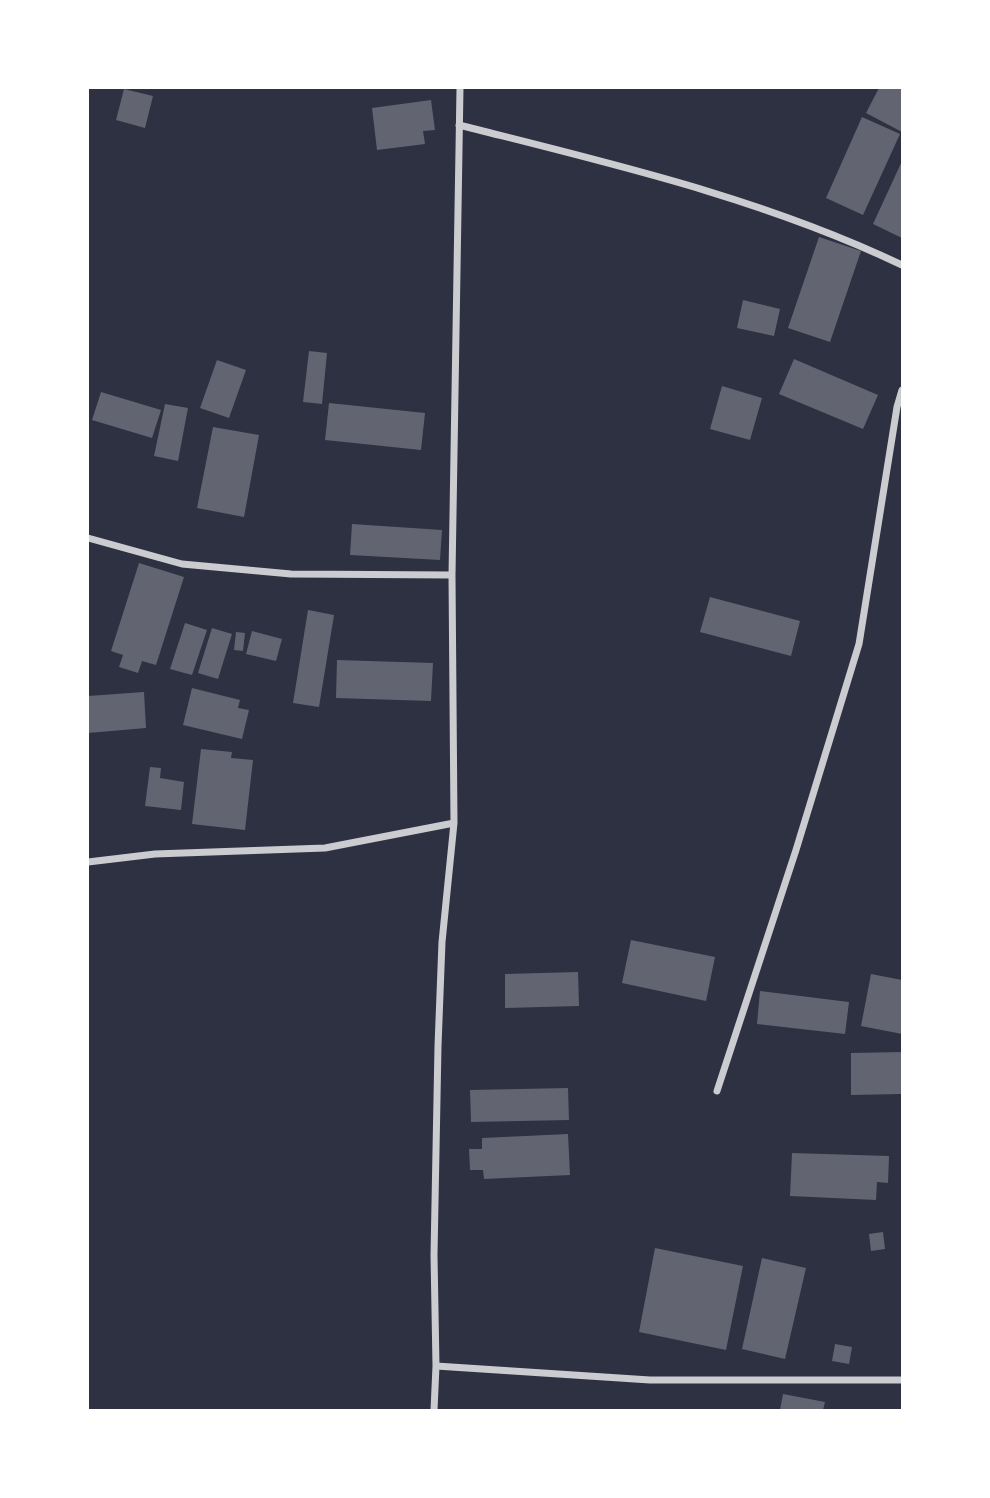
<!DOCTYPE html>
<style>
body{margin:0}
#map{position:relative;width:990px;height:1498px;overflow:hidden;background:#2d3142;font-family:"DM Sans",sans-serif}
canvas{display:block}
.frame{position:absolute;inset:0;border:89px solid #fff;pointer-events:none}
</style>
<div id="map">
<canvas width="990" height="1498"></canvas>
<div class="frame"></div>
</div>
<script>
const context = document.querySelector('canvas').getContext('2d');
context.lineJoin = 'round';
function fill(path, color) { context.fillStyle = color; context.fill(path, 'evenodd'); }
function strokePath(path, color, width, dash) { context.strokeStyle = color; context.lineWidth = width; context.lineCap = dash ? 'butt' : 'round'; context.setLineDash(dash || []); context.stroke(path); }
fill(new Path2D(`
 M879,88h23v44l-36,-19z
 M124,89l29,7 -8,32 -29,-8z
 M431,100l4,30 -12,1 2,13 -48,6 -5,-42z
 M862,117l38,17 -37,81 -37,-17z
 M902,161v77l-29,-14z
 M819,237l42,14 -31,91 -42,-14z
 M743,300l37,9 -6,27 -37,-8z
 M309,351l18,2 -5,51 -19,-2z
 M794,359l84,36 -15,34 -84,-35z
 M217,360l29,10 -17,48 -29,-10z
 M722,386l40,12 -12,42 -40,-11z
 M101,392l60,18 -9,28 -60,-18z
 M329,403l96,10 -4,37 -96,-10z
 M165,404l23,4 -10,53 -24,-5z
 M213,427l46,8 -15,82 -47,-9z
 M352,524l90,6 -2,30 -90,-5z
 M139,563l45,14 -28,88 -14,-4 -4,12 -19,-6 4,-12 -12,-4z
 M710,597l90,24 -9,35 -91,-24z
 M308,610l26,5 -15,92 -26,-4z
 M185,623l22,7 -15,45 -22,-6z
 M212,628l20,6 -14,45 -20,-6z
 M252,631l30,8 -6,22 -30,-7z
 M236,632l9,1 -2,18 -9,-1z
 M337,660l96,3 -2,38 -95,-3z
 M192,688l48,12 -2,8 11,2 -7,29 -59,-14z
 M144,692l2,36 -58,5v-37z
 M201,749l31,3 -1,6 22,2 -8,70 -53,-6z
 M150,767l11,1 -1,10 24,4 -3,28 -36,-4z
 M631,940l84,17 -9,44 -84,-18z
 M578,972l1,34 -74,2v-34z
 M871,974l31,6v54l-41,-8z
 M760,991l89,11 -4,32 -88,-10z
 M902,1052v42l-51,1v-42z
 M568,1088l1,32 -98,2 -1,-32z
 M568,1134l2,41 -86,4 -1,-9h-13l-1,-21h13v-11z
 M792,1153l97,3 -1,27 -11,-1 -1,18 -86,-4z
 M883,1232l2,17 -14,2 -2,-17z
 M655,1248l88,18 -17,84 -87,-18z
 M762,1258l44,10 -21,91 -43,-10z
 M835,1344l17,3 -3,17 -17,-3z
 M783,1394l42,8 -2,8h-43z`), '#626471');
strokePath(new Path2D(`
 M459,125c150,38 303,73 443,140
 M88,538l94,26 109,10 161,1
 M88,862l67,-8 170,-6 129,-25
 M717,1091l79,-241 63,-206 38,-237 5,-17
 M436,1366l214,14h252
 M434,1410l2,-44 -2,-111 4,-209 4,-104 12,-119 -2,-248 8,-487`), '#caccd0', 7);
</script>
